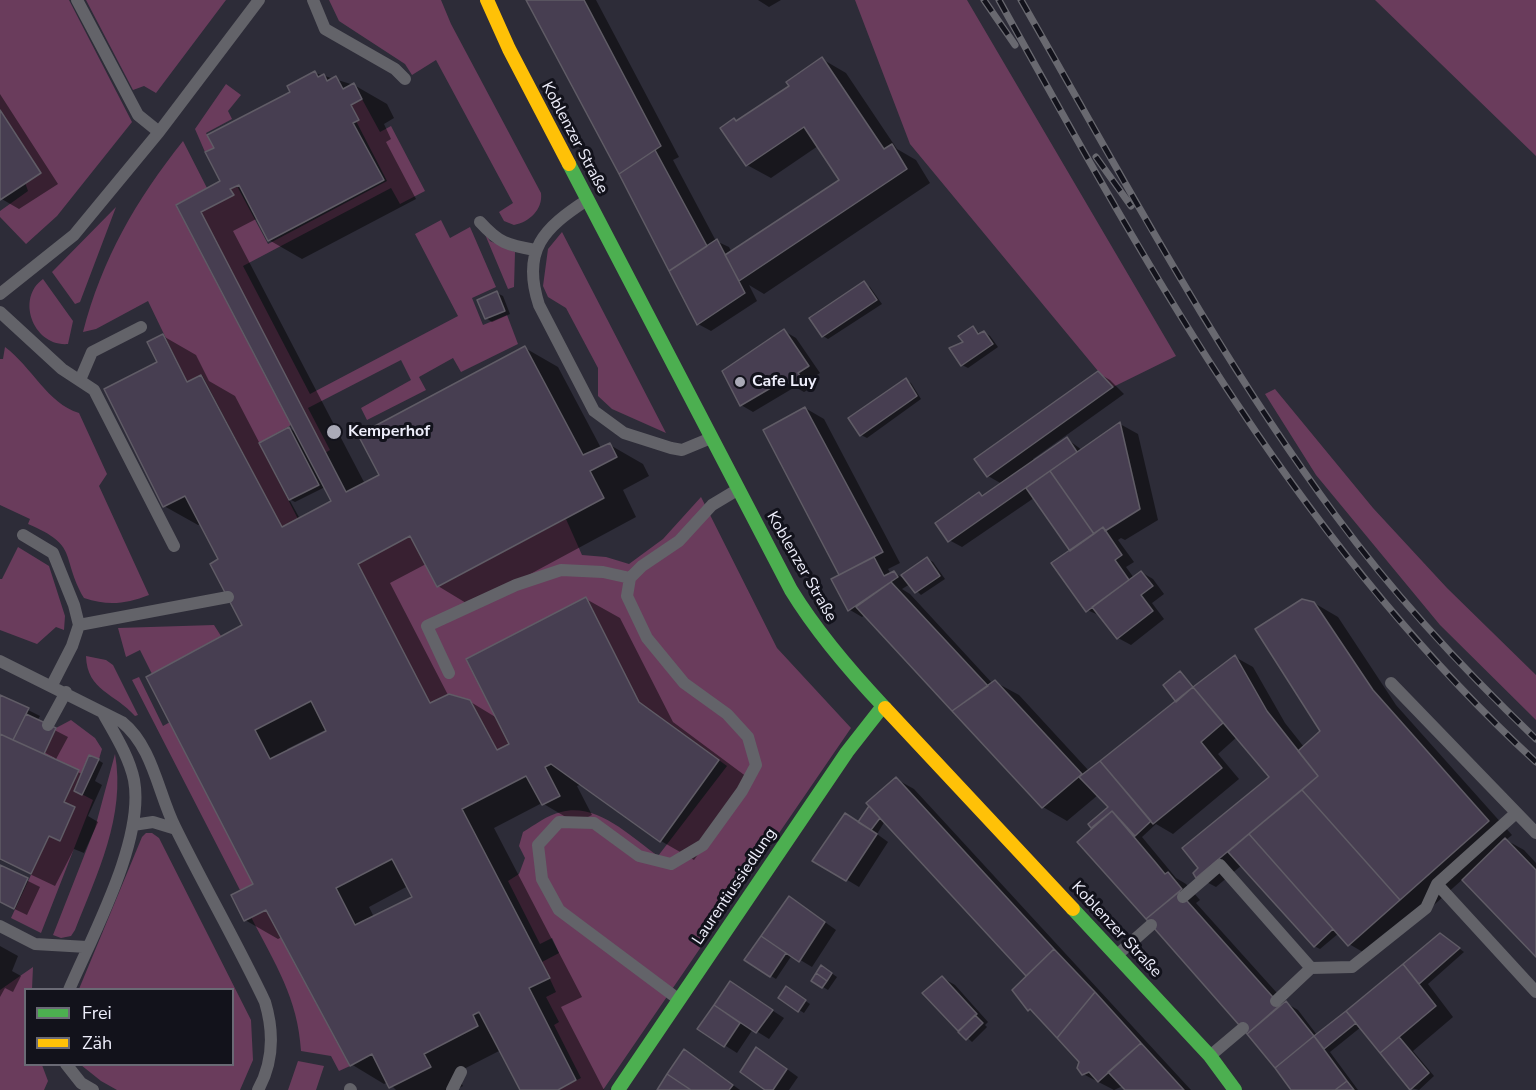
<!DOCTYPE html>
<meta charset="utf-8">
<style>
body{margin:0}
#map{position:relative;width:1536px;height:1090px;overflow:hidden;background:#2d2c38;font-family:"Nunito Sans",sans-serif}
canvas{display:block}
.legend{position:absolute;left:24px;top:988px;width:210px;height:78px;box-sizing:border-box;background:#12121b;border:2px solid #6a6a75;margin:0;padding:8px 10px;list-style:none;font-size:18px;color:#eeeefb}
.legend li{display:flex;align-items:center;gap:12px;height:30px}
.legend b{width:30px;border:2px solid #6a6a75}
</style>
<div id="map">
<canvas width="1536" height="1090"></canvas>
<ul class="legend">
<li><b style="height:8px;background:#4caf50"></b>Frei</li>
<li><b style="height:8px;background:#ffc107"></b>Zäh</li>
</ul>
</div>
<script>
const context = document.querySelector('canvas').getContext('2d');
context.lineJoin = 'round';
function fill(path, color) { context.fillStyle = color; context.fill(path, 'evenodd'); }
function strokePath(path, color, width, dash) { context.strokeStyle = color; context.lineWidth = width; context.lineCap = dash ? 'butt' : 'round'; context.setLineDash(dash || []); context.stroke(path); }
function write(font, color, halo, rows, align = 'center') {
  context.font = font + ' "Nunito Sans",sans-serif'; context.lineWidth = 6; context.setLineDash([]); context.textBaseline = 'middle'; context.strokeStyle = halo; context.fillStyle = color; for (const [text, x, y, turn = 0] of rows) {
    context.save(); context.translate(x, y); context.rotate((+turn || 0) * Math.PI / 180); context.textAlign = isNaN(turn) ? turn : align; if (halo) context.strokeText(text, 0, 0); context.fillText(text, 0, 0); context.restore();
  }
}
fill(new Path2D(`
 M0,0h69l63,122 -75,94 -31,28 -26,-27v-6l28,-20 -28,-81z
 M86,0h140l-70,93 -12,-7 -11,4z
 M329,0h112l10,24 90,169c2,17 -12,29 -27,32l-10,-4 -5,-9 14,-9 -77,-143 -24,15 -7,-11 -66,-43z
 M855,0h112l209,356 -63,31 -15,-16 -188,-227z
 M1375,0h161v156z
 M226,84l15,11 -13,16 4,8 -26,14 8,15 -9,4 -10,-23z
 M362,99l18,33 11,-6 34,65 -25,13 -9,-16 -148,78 67,128 148,-78 -43,-82 26,-14 9,18 20,-11 26,60 -24,11 11,27 24,-10 11,29 -57,28 -8,-14 -34,19 7,13 -59,30 -6,-12 50,-28 -10,-20 -93,48 22,42 -5,3 -124,-241 32,-17 -3,-6 7,-3 31,58 119,-63 -31,-60 3,-1 -8,-15z
 M183,141l24,47 -31,17 115,220 -32,18 39,76 -16,8 -80,-152 -15,7 -39,-81 -52,28 -13,3c19,-73 53,-132 100,-191z
 M116,207l-36,95 -5,2 -23,-32z
 M484,232l6,9 25,11 -1,35 -6,2z
 M562,232l104,201 -54,-24 -14,-13v-28l-32,-60 -18,-11 -5,-11 5,-37z
 M43,279l30,42 -5,23c-34,3 -53,-45 -25,-65z
 M5,347c26,19 43,57 74,66l28,61 -8,12 50,109c-23,9 -41,11 -65,3 -24,-42 -4,-52 -56,-74l2,-5 -30,-14v-146h3z
 M1275,389l98,119 74,80 89,87v45l-96,-95 -124,-150 -51,-81z
 M701,497l76,151 74,80 -248,362h-46l24,-12 -27,-53 5,-3 -13,-25 10,-5 -14,-30 17,-9 -7,-15 -12,6 -32,-63 11,-7 6,-16 -6,-12 4,-14c12,-7 24,-17 38,-20 36,-10 70,25 97,44l69,-90 -88,-64 -53,-105 -120,62 43,85 -12,6 -27,-50 -21,-6 -19,9 -72,-139 52,-28 27,51 129,-68 16,36 24,2 23,7 34,-25z
 M18,547l31,19 16,50 -1,14 -8,-3 -19,17 -37,-14v-51h2z
 M214,625l7,11 -69,38 -12,-24 -14,7 -8,-29z
 M86,656l20,4 7,5 25,50 -3,1c-20,-23 -48,-25 -49,-60z
 M139,677l24,49 7,-4 83,162 -13,6 -108,-210z
 M71,720l24,18 7,11 -3,10 -10,-4 -15,35 19,10 -52,133 -30,-15 38,-82 11,5 15,-34 -11,-5 15,-32 -35,-16 12,-26z
 M115,754c11,62 -18,120 -40,176l-4,6 -10,2 -8,-3 42,-107z
 M146,833h6l7,5 92,182 2,40 -13,30h-123l-16,-9 -20,-16 151,-1v-74l-153,-1 63,-152z
 M266,910l84,156 -11,5 -8,-15 -30,-5c-3,-53 -26,-87 -50,-134z
 M33,967l-1,22 -6,1v74l16,1 6,16 -4,9h-44v-100z
 M298,1061l26,5 -8,24h-28z`), '#6a3c5c');
fill(new Path2D(`
 M528,0h68l83,157 -6,3 43,81 13,6 3,6 109,-73 -23,-34 -47,32 -24,-13 -10,-43 54,-36 31,-27 24,14 51,76 19,11 14,23 -166,111 -15,-9 8,16 -46,30 -13,-7z
 M758,0h23l-12,7z
 M315,73l39,12 33,19 7,14 -10,6 7,15 -5,3 30,57 -114,60 -33,-19 -11,-22 -25,13 132,253 16,-9 144,-127 33,19 43,81 9,-3 33,19 6,12 -26,14 13,27 -165,89 -33,-20 -12,-22 -36,19 58,112 21,6 28,17 89,-119 34,19 53,104 78,58 -57,80 -33,-19 -79,-57 -5,2 15,29 -16,8 -34,-20 -48,25 88,169 -21,10 43,83h-82l-21,-40 -45,23 7,13 -8,4h-59l-8,-8 -4,2 -33,-20 -69,-127 -4,2 -33,-19 10,-36 -11,-259 -24,-65 -19,-36 -3,1 -34,-19 -5,-144 4,-26 33,19 13,26 26,15 25,48 29,-16 8,5 -119,-227 44,-24 -6,-34zM325,487l8,15 -33,17 -11,-20 6,3zM327,729l1,2 -39,21 -2,-3zM408,886l6,11 -40,20 -5,-10z
 M0,94l58,90 -39,25 -19,-11z
 M864,283l6,4 12,17 -54,35 -5,-3z
 M497,293l6,3 7,18 -18,8 -6,-4z
 M973,328l8,6 3,-2 6,4 8,11 -30,21 -6,-3 3,-23z
 M784,331l12,7 24,35 -11,7 4,7 -9,5 -9,-5 -42,25 -12,-7z
 M1098,373l12,7 14,14 -91,65 2,3 32,-23 15,11 38,-26 18,10 20,86 -33,20 -4,-2 -3,2 16,22 -8,5 8,11 7,-6 12,7 11,15 -12,9 12,16 -33,26 -13,-7 -17,-22 -14,-6 -15,-59 -38,-53 -72,49 -13,-7 30,-47 6,3 17,-12 -14,-8z
 M906,380l5,3 10,16 -54,39 -6,-3z
 M805,408l19,11 76,144 -12,6 3,5 3,-1 13,7 21,-21 5,3 12,17 -24,16 -11,-11 -8,5 8,5 82,89 3,-1 24,13 70,76 89,-69 2,-29 16,15 39,-31 18,10 32,56 19,24 18,-16 -8,-128 24,14 58,88 116,130 -6,5 18,10 12,13v92l-73,-76 -38,34 -57,42 -19,-11 -10,-11 -19,16 -6,-3 -72,-81 -26,22 -19,-10 74,-100 -34,-40 -19,17 21,25 -66,55 -17,-10 -14,13 34,41 10,6 14,16 -4,3 90,100 12,7 19,25 123,-101 24,18 -36,32 25,33 -40,34 21,25 -15,14 -8,-2 -50,-61 -31,25 28,38h-66l-43,-57 -170,-191 15,-14 -4,-4 20,-17 -12,-12 -31,26 -24,-14 -178,-192 -3,2 -12,-7 -17,-30 9,-5z
 M0,696l40,20 -3,5 31,16 -13,24 27,13 16,-14 5,3 -8,18 7,4 -14,31 10,6 -14,31 -10,-4 -19,37 -55,-26zM38,749l17,9 -1,2 -18,-9z
 M896,779l18,10 277,301h-64l-4,-4 -9,4 -31,-16 -2,-12 -43,-47 -9,-5 -1,-34 -143,-155 -8,13 11,8 -29,45 -45,-27 45,-37z
 M0,867l40,20 -13,28 -27,-13z
 M801,905l35,25 -24,37 -20,-12 -16,24 -5,-3z
 M0,946l18,10 -6,15 9,5 -8,16 -8,-4 -5,9z
 M827,970l10,7 -9,13 -5,-3z
 M943,978l12,7 33,37 -3,3 2,2 -15,15 -13,-12z
 M730,983l54,35 -15,21 -16,-10 -16,24 -38,-24z
 M792,992l18,12 -6,9 -24,-15z
 M769,1056l29,21 -9,13h-21z
 M696,1058l44,32h-81z`), '#0007');
const building = new Path2D(`
 M526,0h58l77,146 -42,28z
 M822,57l62,92 8,-5 15,25 -168,112 -14,-26 114,-75 -35,-53 -58,39 -26,-38 14,-10 2,3 53,-35 -3,-4z
 M315,71l3,6 6,-3 3,7 9,-5 7,13 11,-6 8,16 -11,6 8,15 -6,3 31,57 -116,61 -29,-56 -9,4 4,6 -33,17 145,280 33,-17 -21,-40 167,-89 58,109 27,-12 7,14 -27,14 14,27 -167,89 -27,-51 -52,28 72,139 19,-9 21,6 27,50 12,-6 -43,-85 120,-62 53,105 80,58 -59,82 -109,-78 -6,3 15,29 -18,9 -16,-29 -64,33 88,169 -21,10 47,92 -18,10h-38l-41,-78 -6,3 5,11 -54,28 7,13 -42,21 -17,-34 -22,12 -84,-156 -22,11 -13,-26 22,-11 -107,-207 96,-52 -32,-61 8,-5 -33,-63 -22,11 -59,-118 53,-27 -10,-20 16,-8 24,48 14,-7 81,152 49,-26 -155,-296 44,-24 -15,-29 9,-4 -7,-13 83,-43 -3,-6zM311,701l15,30 -56,28 -15,-29zM392,859l20,38 -57,28 -19,-37z
 M0,110l41,63 -41,27z
 M655,150l52,96 -38,25 -50,-97z
 M717,239l28,54 -48,32 -28,-54z
 M864,281l13,19 -55,37 -13,-19z
 M497,291l8,20 -20,8 -8,-19z
 M973,326l5,8 6,-3 9,13 -32,22 -12,-18 14,-6 -5,-6z
 M784,329l25,37 -11,7 4,6 -11,7 -5,-7 -46,27 -18,-35z
 M1098,371l15,16 -126,90 -13,-18z
 M906,378l11,18 -57,40 -12,-18z
 M805,407l78,145 -44,23 -76,-145z
 M1120,422l20,87 -35,22 -2,-4 -9,7 -44,-63z
 M289,427l30,58 -30,15 -30,-57z
 M1067,437l10,15 -129,90 -13,-19 44,-31 3,4z
 M1050,471l44,63 -24,17 -44,-63z
 M1103,527l19,28 -7,5 14,20 -43,32 -35,-49z
 M874,557l10,19 10,-5 4,6 -50,34 -17,-32z
 M927,557l13,19 -25,17 -14,-18z
 M1141,571l12,15 -12,9 12,16 -36,28 -25,-32z
 M891,582l97,104 -36,25 -96,-104z
 M1302,599l12,3 59,88 116,131 -89,79 -98,-110 16,-14 -20,-25 22,-20 -65,-102z
 M1235,655l32,56 51,65 -122,102 -3,-5 5,-5 -16,-20 87,-71 -76,-90z
 M1180,671l13,16 -17,15 -13,-17z
 M995,680l87,94 -40,34 -90,-97z
 M1193,687l30,36 -22,19 21,26 -69,56 -53,-63z
 M0,695l29,13 -16,32 -13,-6z
 M26,714l30,14 -12,26 -31,-14z
 M0,734l79,36 -15,32 11,5 -15,34 -11,-5 -18,38 -31,-15z
 M89,755l10,4 -17,36 -8,-4z
 M1100,761l51,60 -16,15 -23,-25 -21,17 -3,-4 20,-17 -29,-30z
 M896,777l158,172 -28,27 -160,-173z
 M1302,790l98,110 -52,46 -99,-112z
 M869,806l11,12 -9,12 -13,-8z
 M1112,811l44,52 9,11 3,-2 14,17 -36,30 -69,-77z
 M845,813l32,21 -31,47 -34,-20z
 M1249,834l84,95 -19,18 -86,-95z
 M1505,838l31,32v87l-74,-77z
 M0,865l28,13 -14,31 -14,-7z
 M1179,892l101,113 -33,29 -101,-115z
 M789,896l36,26 -26,40 -38,-26z
 M1440,933l20,15 -41,36 -16,-20z
 M761,936l25,17 -16,24 -26,-17z
 M1054,949l41,43 -38,46 -27,-29 -2,2 -16,-21z
 M1403,964l33,42 -56,47 -34,-42z
 M821,965l11,8 -5,8 -11,-8z
 M816,973l11,8 -5,7 -11,-7z
 M942,976l35,38 -19,17 -36,-38z
 M730,981l43,29 -17,23 -42,-28z
 M786,986l20,14 -8,12 -20,-14z
 M1095,992l46,51 -43,39 -9,-10 -7,3 -5,-7 2,-6 -22,-24z
 M1286,1001l28,35 -39,32 -28,-34z
 M714,1005l26,18 -16,24 -27,-18z
 M1346,1011l10,12 -32,26 -10,-13z
 M975,1015l8,8 -17,17 -8,-8z
 M1314,1036l33,45 -12,9h-44l-16,-22z
 M1399,1037l30,36 -19,17 -30,-37z
 M1141,1043l43,47h-59l-17,-18z
 M756,1047l31,22 -14,21h-8l-25,-18z
 M684,1049l49,36 -4,5h-38l-24,-16z
 M667,1074l24,16h-34z
 M1347,1081l7,9h-19z`);
fill(building, '#473e51');
strokePath(building, '#605c66', 1.5);
strokePath(new Path2D(`
 M77,0l61,115 21,17
 M313,0l12,29 70,40 10,10
 M587,200c-43,28 -66,50 -48,105l55,106 30,22 47,15 11,2 29,-12
 M480,222c19,21 27,23 55,28
 M0,294l74,-59 85,-103 100,-132
 M0,312l62,57 32,21 80,156
 M80,380l12,-28 49,-25
 M23,535l30,18 21,52 5,20 -7,21 -20,39
 M79,625l149,-28
 M0,661l122,61c31,25 36,71 53,105 29,59 62,116 90,175 9,30 8,61 -7,88
 M449,673l-22,-47 89,-41 45,-15 42,2 27,6
 M1391,683l145,150
 M48,725l18,-33
 M133,825l20,-3 23,7
 M1437,884l99,108
 M1183,897l37,-32 91,103
 M0,926l35,18 52,3
 M1117,955l34,-30
 M69,990c24,-56 76,-151 65,-210 -5,-24 -20,-47 -31,-67
 M678,999l-119,-89 -17,-31 -4,-34 21,-23 35,1 45,33 32,8 32,-19 39,-54 14,-26 -8,-28 -21,-23 -43,-31 -37,-45 -20,-42 3,-18 12,-12 37,-25 33,-36 25,-15
 M1276,1001l35,-33 41,-1 74,-59 11,-24 79,-71
 M1211,1055l32,-27
 M66,1064l15,19 12,7
 M350,1089l1,1
 M452,1090l9,-18`), '#636369', 12);
strokePath(new Path2D(`
 M569,164l222,426c27,44 59,81 94,118
 M1073,909l137,147 25,34
 M618,1090l229,-338 36,-46`), '#4caf50', 14);
strokePath(new Path2D(`
 M487,0l22,49 60,115
 M885,708l188,201`), '#ffc107', 14);
const rail = new Path2D(`
 M984,0l31,45
 M999,0c153,276 302,546 537,762
 M1021,0c100,174 195,354 315,516 59,80 128,154 200,223
 M1096,157l35,49`);
strokePath(rail, '#696970', 7);
strokePath(rail, '#12121b', 4.5, [14]);
for (const [x, y, r, color] of [
 [740,382,6,"#aaaab7"],
 [334,432,8,"#aaaab7"]
]) { const dot = new Path2D(); dot.arc(x, y, r, 0, 2 * Math.PI); context.fillStyle = color; context.fill(dot); strokePath(dot, '#12121b', 2); }
write('16px', '#eeeefb', '#12121b', [
 ["Koblenzer Straße",574,138,62],
 ["Koblenzer Straße",801,567,60],
 ["Laurentiussiedlung",735,887,-56],
 ["Koblenzer Straße",1116,930,47]
]);
write('bold 16px', '#eeeefb', '#12121b', [
 ["Cafe Luy",752,382],
 ["Kemperhof",348,432]
], 'left');
</script>
